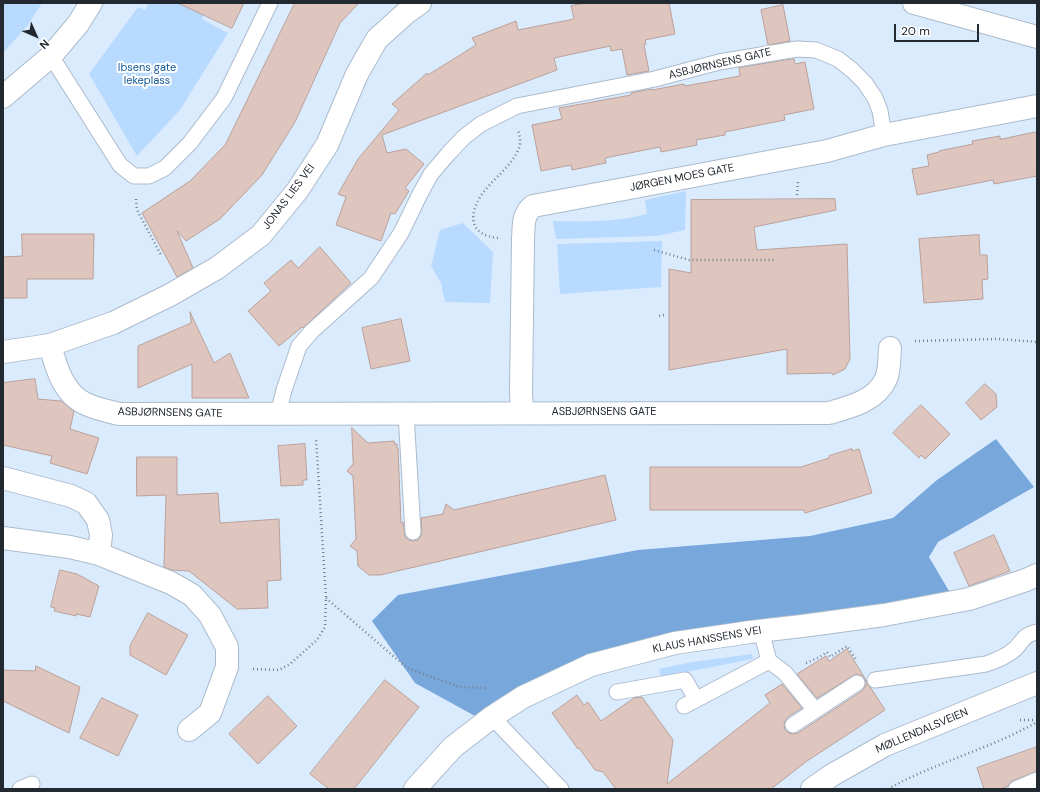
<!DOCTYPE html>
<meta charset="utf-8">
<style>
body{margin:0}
#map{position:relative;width:1040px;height:792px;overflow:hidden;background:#dbebfe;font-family:"DM Sans",sans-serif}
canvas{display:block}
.frame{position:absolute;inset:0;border:4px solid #232930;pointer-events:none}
.north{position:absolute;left:16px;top:16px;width:40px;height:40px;-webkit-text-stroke:3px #fff;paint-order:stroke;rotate:135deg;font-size:11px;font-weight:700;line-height:16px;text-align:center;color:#232930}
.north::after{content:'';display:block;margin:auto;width:14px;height:18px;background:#232930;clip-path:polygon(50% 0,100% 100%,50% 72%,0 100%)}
.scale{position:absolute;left:894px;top:24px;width:85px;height:18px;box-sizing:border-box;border:2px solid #232930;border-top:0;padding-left:5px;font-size:12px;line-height:14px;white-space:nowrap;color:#232930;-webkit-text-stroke:3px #fff;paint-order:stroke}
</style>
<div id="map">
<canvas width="1040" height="792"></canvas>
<div class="frame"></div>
<div class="north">N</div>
<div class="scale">20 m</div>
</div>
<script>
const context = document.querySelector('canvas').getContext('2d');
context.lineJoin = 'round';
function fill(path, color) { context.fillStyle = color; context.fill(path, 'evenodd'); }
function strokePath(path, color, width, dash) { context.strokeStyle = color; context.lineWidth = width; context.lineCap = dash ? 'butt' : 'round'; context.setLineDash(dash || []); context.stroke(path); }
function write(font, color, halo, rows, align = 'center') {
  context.font = font + ' "DM Sans",sans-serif'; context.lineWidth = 4; context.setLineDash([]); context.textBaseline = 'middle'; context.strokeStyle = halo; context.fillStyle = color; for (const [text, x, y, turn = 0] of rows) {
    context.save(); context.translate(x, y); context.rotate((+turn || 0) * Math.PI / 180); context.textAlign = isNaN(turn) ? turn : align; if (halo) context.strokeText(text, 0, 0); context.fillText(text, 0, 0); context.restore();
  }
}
fill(new Path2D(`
 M3,3h39l-14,22 -25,28z
 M149,3h61l-8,16 26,14 -48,77 -43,46 -48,-82 49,-67 7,3z
 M686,191l-1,39 -28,6 -101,3 -3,-18c31,1 63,1 94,-7l-2,-14z
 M463,223l30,29 -3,51 -45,-1 -4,-19 -10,-17 9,-36z
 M662,241l-1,46 -101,7 -3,-50z
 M752,654l1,5 -92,18 -2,-8 33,-7z`), '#b9daff');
fill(new Path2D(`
 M996,439l38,48 -96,55 -9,15 20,34 -54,11 -160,22 -163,38 -97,54 -60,-33 -43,-62 26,-26 240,-45 172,-14 83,-18 44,-38z`), '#77a7db');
const building = new Path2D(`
 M178,3h66l-12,25z
 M295,3h64l-19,20 -45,99 -33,53 -42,44 -34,22 -9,-10 16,37 -16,9 -35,-64 48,-32 35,-36z
 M586,3h83l6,31 -30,6 1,4 -2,1 5,26 -22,4 -5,-26 -11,2 -1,-5 -56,12 3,12 -175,65 5,18 19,-4 18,15 -19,24 4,3 -14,23 -4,-1 -10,28 -45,-16 10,-28 -8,-3 20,-35 41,-49 -7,-6 35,-31 1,2 48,-30 -4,-7 44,-17 2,9 56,-11 -3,-13z
 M783,5l7,36 -22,4 -7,-35z
 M794,59l1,5 10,-2 9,47 -30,6 1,5 -60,12v3l-29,5 1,5 -36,7 -1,-5 -55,11 1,5 -34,7 -1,-5 -30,6 -9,-46 30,-6 -3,-11 72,-13v-2l21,-4v1l32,-6 1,2 55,-10 -1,-8z
 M1037,132v44l-43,8 -1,-4 -76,15 -5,-26 17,-3 -2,-11 12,-3v-1l34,-7 -1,-3 28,-5v3z
 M835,199l1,11 -82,17 3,23 90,-6 3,115 -5,10 -12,6 -1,-2 -45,1v-25l-118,21v-101l22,4v-73z
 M22,234h72l-1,45h-66v19h-24v-41l19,-1z
 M979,235l1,20h7l1,24 -6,1 1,19 -59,4 -5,-64z
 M320,247l31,36 -48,45 -1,-1 -23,19 -31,-35 23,-20 -7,-8 27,-23 7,8z
 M190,312l24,51 16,-10 19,45h-57v-34l-54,24v-42l53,-23z
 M401,319l9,42 -39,8 -9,-41z
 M35,379l3,20 23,2 13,10 -4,18 29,9 -12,36 -37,-11 2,-7 -49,-11v-62z
 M985,384l11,10 1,13 -16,13 -15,-17z
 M921,405l29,29 -25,25 -4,-4 -2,3 -26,-25z
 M352,428l16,15 26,-2 1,3h2v4h1l3,75 2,-1 2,15 4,3 4,1 5,-1 3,-4 1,-5 -1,-13 22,-4 3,-10 8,6 151,-35 11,45 -197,46 -39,9h-11l-11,-9 -1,-15 -7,-5 6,-7 -3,-63 -6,-5 6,-7z
 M305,444l2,36h-4v5l-22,1 -3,-40z
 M852,449v2l7,-2 13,44 -67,20 -1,-3h-154v-43h151l28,-9v-2z
 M137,457h40v38l41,-2 2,30 59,-4 2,61 -14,1 1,27 -31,1 -48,-38 -17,-1 -8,-3 2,-72 -29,1z
 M994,535l16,36 -41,15 -15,-33z
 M60,570l17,4 22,12 -9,31 -14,-3v2l-22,-5 1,-3 -4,-1z
 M148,613l40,22 -22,40 -36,-20v-9z
 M847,649l19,31 2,5 3,3 14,22 -78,51 -36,28h-155l-13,-17 -8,-2 -16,-22 -1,1 -26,-36 25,-18 7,10 4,-3 13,19 33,-23 8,-1 31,43 -6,44 103,-81 -5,-8 17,-11 20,24 -14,9 -3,4 -1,4 1,5 4,3 4,1 5,-1 64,-42 3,-4 1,-4 -1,-5 -4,-3 -5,-1 -39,24 -20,-24 29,-18 3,5z
 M36,666l44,21 -11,46 -66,-32v-31l32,1z
 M385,680l34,27 -65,82h-25l-19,-15z
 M268,696l29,30 -39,38 -29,-30z
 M102,698l36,17 -20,41 -38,-18z
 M1037,747v24l-25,10 -4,5 -8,3h-16l-7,-21z`);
fill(building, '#dec5bd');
strokePath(building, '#b9a19a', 1);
const lane = new Path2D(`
 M51,56l69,109 14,11h15l16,-8 25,-25 34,-45 46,-95
 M406,413l7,119
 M278,414l6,-24 15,-44 13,-15 59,-53 30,-45 19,-39 11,-20 17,-20 16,-17 17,-13 36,-18 138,-27 64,-17 78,-13 19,1 22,9 14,11 13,13 10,15 5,13 4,24
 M769,661l16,12 30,37
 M875,680l111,-16c9,-3 21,-8 29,-15 8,-8 8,-14 22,-17
 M617,692l68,-12 11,19
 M684,706l85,-45 -8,-31
 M492,717l69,72
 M793,725l64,-42
 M20,789l12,-5
 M1016,789l21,-9`);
const street = new Path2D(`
 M914,3l123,34
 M50,345c6,22 13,49 36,59 10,5 22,7 33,10l710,-1c21,-6 47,-12 57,-34 4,-9 3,-22 4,-31
 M522,413l-1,-21 2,-153c1,-13 -1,-24 10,-33l294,-55 57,-16 153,-29
 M3,478l68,18 15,7 12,17 3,15 -2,19 72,29 21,12 18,20 17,32v20l-17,46 -21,17
 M3,538l67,9 29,7
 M415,789l38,-42 39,-30 31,-20 68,-32 84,-22 75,-11 52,-6 82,-11 85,-16 57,-19 11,-5`);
const secondary = new Path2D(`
 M3,352l47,-7 63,-22 57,-28 47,-27 44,-33 36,-44 30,-46 30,-71 20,-35 29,-26 14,-10
 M812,789l20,-14 53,-30 152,-62`);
const primary = new Path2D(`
 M3,97l48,-41 27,-32 13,-21`);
strokePath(lane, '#abbbcc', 17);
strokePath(street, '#abbbcc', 24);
strokePath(secondary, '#abbbcc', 24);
strokePath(primary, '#abbbcc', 24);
strokePath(new Path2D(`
 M797,195l1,-13
 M136,199l1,11 24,45
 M498,238c-29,-3 -30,-23 -16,-44 11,-15 30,-28 37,-46 2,-5 1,-12 -1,-18
 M654,250l35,10h87
 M659,316l5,-1
 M915,341l83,-2 39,3
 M326,598l81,70 53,19 28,1
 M806,663l14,-6 7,-5 3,5 17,-11 10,15
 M253,669l26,1 11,-6 27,-24 8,-13 1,-29 -10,-160
 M1020,720h17
 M888,789c48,-27 102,-40 149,-67`), '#76818d', 2.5, [1, 3]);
strokePath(lane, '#fff', 15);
strokePath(street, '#fff', 22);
strokePath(secondary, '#fff', 22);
strokePath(primary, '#fff', 22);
write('11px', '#232930', '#fff', [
 ["ASBJØRNSENS GATE",720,64,-13],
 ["JØRGEN MOES GATE",682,178,-11],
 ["JONAS LIES VEI",289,197,-53],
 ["ASBJØRNSENS GATE",604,412],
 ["ASBJØRNSENS GATE",170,413,1],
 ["KLAUS HANSSENS VEI",707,640,-10],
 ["MØLLENDALSVEIEN",922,731,-23]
]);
write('11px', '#115797', '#fff', [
 ["Ibsens gate",147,68],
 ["lekeplass",147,81]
]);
</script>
